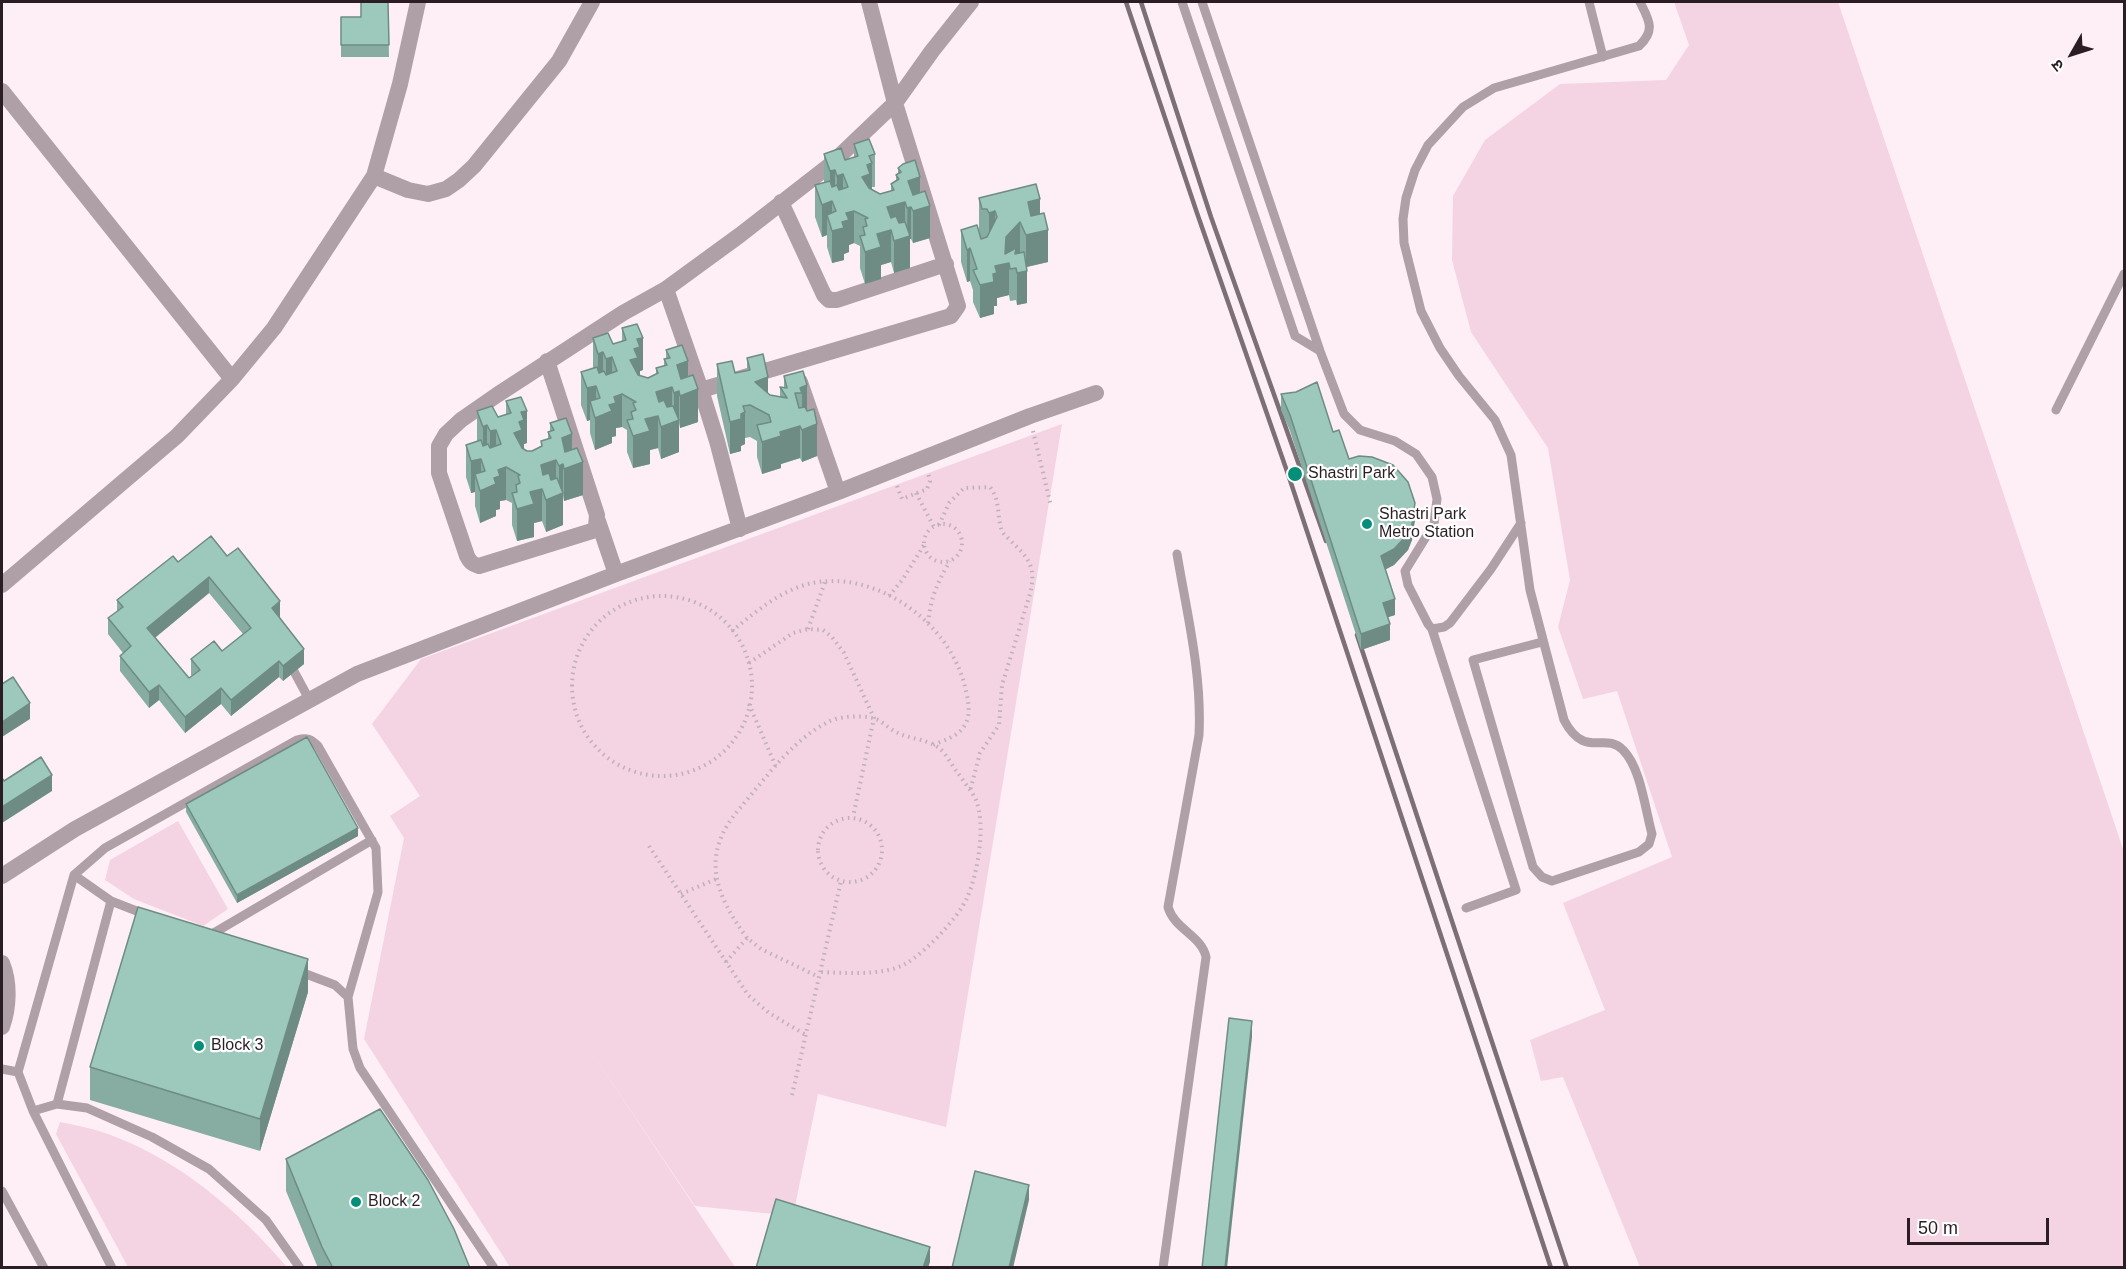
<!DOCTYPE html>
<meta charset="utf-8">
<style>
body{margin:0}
#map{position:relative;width:2126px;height:1269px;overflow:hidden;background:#feeff6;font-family:Arial,"Noto Sans Devanagari",sans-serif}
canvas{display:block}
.frame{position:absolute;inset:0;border:3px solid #2a1e24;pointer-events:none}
.north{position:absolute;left:2042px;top:24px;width:60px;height:60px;-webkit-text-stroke:4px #fff;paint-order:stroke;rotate:231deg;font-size:16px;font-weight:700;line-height:24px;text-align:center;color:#2a1e24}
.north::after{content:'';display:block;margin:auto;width:21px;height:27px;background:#2a1e24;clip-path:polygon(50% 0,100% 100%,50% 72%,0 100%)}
.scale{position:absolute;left:1907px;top:1218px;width:142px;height:27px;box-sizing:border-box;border:3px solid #2a1e24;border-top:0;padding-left:8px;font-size:18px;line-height:21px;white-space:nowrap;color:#2a1e24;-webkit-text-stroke:4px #fff;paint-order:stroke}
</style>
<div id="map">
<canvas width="2126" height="1269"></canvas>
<div class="frame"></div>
<div class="north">उ</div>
<div class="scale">50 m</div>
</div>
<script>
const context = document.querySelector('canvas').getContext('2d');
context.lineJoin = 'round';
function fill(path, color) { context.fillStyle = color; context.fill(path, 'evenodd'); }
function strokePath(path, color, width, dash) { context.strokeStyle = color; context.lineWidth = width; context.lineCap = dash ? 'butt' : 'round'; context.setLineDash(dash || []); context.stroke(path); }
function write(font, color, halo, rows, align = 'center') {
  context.font = font + ' Arial,sans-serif'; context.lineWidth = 4.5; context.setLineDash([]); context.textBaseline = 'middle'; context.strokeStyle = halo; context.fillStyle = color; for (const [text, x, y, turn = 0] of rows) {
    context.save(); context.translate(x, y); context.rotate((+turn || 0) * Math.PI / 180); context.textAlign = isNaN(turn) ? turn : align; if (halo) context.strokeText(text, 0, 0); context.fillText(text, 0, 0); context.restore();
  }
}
fill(new Path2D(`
 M1674,2h164l286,850v415h-484l-77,-190 -22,4 -11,-41 75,-30 -42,-107 109,-46 -55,-166 -34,8 -25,-72 12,-47 -22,-132 -77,-116 -19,-72 1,-64 32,-56 75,-56 106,-4 23,-35z
 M1062,424l-116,703 -128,-33 -25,122 -98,-10 -115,-171 155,232h-225l-146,-228 40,-201 -14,-22 30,-20 -48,-72 49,-65z
 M178,821l50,88 -25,17 -69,-27 -29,-19 5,-20z
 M60,1122c15,3 30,6 45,11 72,25 133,77 182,134h-159l-72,-133z`), '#f4d3e2');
strokePath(new Path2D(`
 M1033,431l18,75
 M897,486l5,13 25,-10 3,-8 -2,-8
 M916,493l18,34
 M924 543a19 19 0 1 1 38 0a19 19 0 1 1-38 0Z
 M939,525l10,-22 15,-15 26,-1c10,13 7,26 11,41 1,5 5,8 9,12 18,18 27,26 20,54l-28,91 -3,40 -19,28 -10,38
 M889,596l14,-17 21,-34
 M572 686a90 90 0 1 1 180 0a90 90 0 1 1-180 0Z
 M928,623c3,-26 9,-40 22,-62
 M808,629l17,-47
 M732,631c26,-21 52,-44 86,-49 64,-9 133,44 147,105 3,11 6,26 1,36 -6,13 -21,17 -33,22
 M749,663l44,-30 15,-4 15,1 9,7 12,16 30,65 -21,99
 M749,704l27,63
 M818 850a32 32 0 1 1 64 0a32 32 0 1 1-64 0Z
 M649,846l99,149 21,18 37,22
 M681,894l35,-15
 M747,938c-33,-45 -47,-84 -7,-130 26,-30 52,-68 88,-86 12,-6 31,-7 45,-4 8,2 15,10 23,14 13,7 31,7 43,16 7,5 13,18 19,25 5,8 14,18 18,27 10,25 2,73 -9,98 -9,20 -42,55 -62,66 -21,12 -61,9 -85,8
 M726,962l21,-24 14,11 58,28
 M792,1095l49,-214`), '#beb0b7', 4, [1.5, 4.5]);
strokePath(new Path2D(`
 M1182,2l113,334 25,15
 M1202,2l118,349 24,63 16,16 35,11 21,13 16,23 5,22 -3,25 -29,47 3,14 20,39 4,5 12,-2 6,-4 41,-54 30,-46
 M1589,2l14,55
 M2056,410l68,-136
 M1432,629l84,261 -50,18
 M1542,642l-69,18 60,207 9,10 10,4 87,-29 10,-8 3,-10c-7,-25 -11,-66 -29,-84 -18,-19 -38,10 -59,-30l-34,-130 -19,-135 -16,-35 -36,-44 -19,-28 -19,-37 -17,-68 -1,-24 3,-21 9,-28 13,-25 35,-38 31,-19 145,-42c17,-16 10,-26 1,-44
 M290,664l20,37
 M74,875l37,26
 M207,937l165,-97
 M298,971l37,14 13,12 5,52 7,19 134,200
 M2,1069l16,3
 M57,1104l54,-203 36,14
 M33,1111l24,-7 30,4 65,29 57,32 57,51 34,48
 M2,1191l42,77
 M112,1268l-79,-157 -15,-39 56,-197 31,-27 192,-108c10,-3 14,-1 21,6l58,102 2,44 -30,105
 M1163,1268l43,-311c-4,-21 -32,-28 -38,-50l31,-172c3,-62 -12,-121 -22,-181`), '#af9fa6', 9);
strokePath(new Path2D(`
 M869,2l26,101 37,-52 39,-49
 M2,91l230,288
 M374,176l26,-92 18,-82
 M781,202l43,93 5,5h8l109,-36
 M666,289l35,101 16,51 23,88
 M547,361l50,154 -1,12 -4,4 -113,35c-7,-2 -9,-4 -12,-10l-28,-83v-27l7,-12 15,-14 36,-25 126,-82 43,-24 74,-54 90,-70 65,-62 63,203 -7,10 -250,74
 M800,382l38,110
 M598,521l18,53
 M2,585l175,-149 55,-57 42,-51 100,-152 34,14 20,4 18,-5 13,-9 15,-14 85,-105 33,-59
 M2,876l73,-47 282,-155 259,-100 222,-82 192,-76 66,-23
 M2,963c8,19 7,45 0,64`), '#af9fa6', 16);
strokePath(new Path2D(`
 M1126,2l71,211 92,264 262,791
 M1141,2l70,215 115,324
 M1357,635l210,633`), '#7c6f75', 4.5);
fill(new Path2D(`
 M388,2l1,55h-48v-40h20z
 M854,144l21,10v33h-3v3l8,4 11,-3v-7l5,-4v-5l2,-1v-6l22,24 10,46 -17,5 -2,-4h-1v29l-16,5 -3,-11 -10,3v14l-16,5 -5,-16v-22l-6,-3 -5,2v7l-5,2v6l-12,3 -5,-16v-12l-5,2 -7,-20v-32l9,-2v-29l21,6 9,-3z
 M979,198l61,16 8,48 -21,5v36l-10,2 -1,-5 -6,1 -1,-6 -12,3v8h-3v8l-14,4 -7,-16v-12l-3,-9 -3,1 -6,-20v-32l20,9 -2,-9z
 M622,328l21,42 -3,1v5l8,2 8,-4v-6l8,-2v-7l2,-1v-8l22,27 10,45 -18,6 -1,-5v29l-18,7 -3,-11 -8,2v14l-17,4 -6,-16v-22l-5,-3 -6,1v8l-4,1v6l-17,7 -5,-17v-13l-3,1 -6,-16v-33l12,-3v-31l20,6 9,-3z
 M747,358l21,35 2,2 10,2v-10l4,1v-12l19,-5 4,40 10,45 -15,6 -2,-4 -19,6v4l-19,6 -5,-17v-16l-7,-4 -5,1v6l-4,2v5l-11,3 -13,-58v-32l18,9 12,-2z
 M1281,394l52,38 16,27 66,60 -3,21 -4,10 -14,15 -9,4 10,46 -8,2 3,23 -29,10 -71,-219 -9,-21z
 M506,401l21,42 -3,1v5l3,2h5l9,-5v-5l7,-2v-7l2,-1v-8l22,26 11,46 -19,6 -1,-5v29l-17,7 -4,-11 -8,2v14l-17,4 -5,-16v-22l-6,-3 -6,1v8l-4,1v6l-16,7 -5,-17v-14l-4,1 -5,-16v-32l11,-4v-30l21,6 8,-3z
 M227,556l53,61 -1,1 25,46 -21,17 -4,-4 -48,39 -10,-12 -36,29 -26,-33 -10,8 -29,-37v-15l3,-3 -15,-19v-16l9,-7v-11l61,-38zM209,593l34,41 -21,17 -31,8v16l1,1 -3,2 -34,-40z
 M186,804l172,32 -121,67 -51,-91z
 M308,992l-48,159 -170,-51v-33z
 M286,1159l184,109h-152l-32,-77z`), '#87aca2');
fill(new Path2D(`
 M872,163v33l-10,-19 5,-12z
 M835,170v32l-3,1v28l-5,-16v20l-5,2v-32l8,-3v-31z
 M843,174v32l-6,2v-32z
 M920,177v32l10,-3v32l-17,5v-32l-2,-4v32h-1v29l-16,5v-32l13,-4 1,-56z
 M1040,199v32l-12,3v-32z
 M905,202v32l-14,-4v32l-10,3v14l-16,5v-32l12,-18 10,-27z
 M854,211v32l-5,2v7l-5,2v6l-12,3v-32l10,-9 4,-9z
 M995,211v32l-6,2v-32z
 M1020,222v32l-4,14 -7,-3v30l-12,3v8h-3v8l-14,4v-33l13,-11 13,-37z
 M1048,230v32l-22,5v-32z
 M970,248v33l-3,1v-32z
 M1027,271v32l-10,2v-32z
 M643,338v32l-3,1v8l-10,-19 7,-21z
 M603,352v33l-5,1v-32z
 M612,357v32l-6,2v-32z
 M688,361v32l10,-4v33l-18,6v-32l-1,-5v61l-18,7v-32l13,-5v-29l3,-28z
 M768,377v32l-13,-27z
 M807,385v32l-5,2v-26l-2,-5z
 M596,386v31l13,-12 5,-8 8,-3v33l-6,1v8l-4,1v6l-17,7v-32l-5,-17v19l-3,1v-33z
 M672,387v32l-14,-3v32l-8,2v14l-17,4v-32l12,-17 11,-27z
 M527,411v32l-3,1v8l-10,-19 7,-21z
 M745,412v32l-4,2v5l-11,3v-32l11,-8z
 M817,424v32l-15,6v-32z
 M487,425v33l-4,1v-32z
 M800,426v32l-19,6v4l-19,6v-32l18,-10z
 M496,430v32l-6,2v-33z
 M572,434v32l11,-4v33l-19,6v-32l-1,-5v61l-17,7v-32l13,-5v-29l3,-28z
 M481,459v31l13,-12 4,-8 8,-3v33l-6,1v8l-4,1v6l-16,7v-32l-5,-17v18l-4,1v-32z
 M556,460v32l-14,-3v32l-8,2v14l-17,4v-32l13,-17 11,-27z
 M1415,503v16l-3,21 -4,10 -14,15 -13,7v-16z
 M209,577v16l-62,51v-16z
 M1395,599v16l-12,4v-16z
 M280,601v16l-8,7v-16z
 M1390,624v16l-29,10v-16z
 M304,649v15l-21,17v-15z
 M279,661v16l-48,39v-16z
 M159,685v15l-10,8v-16z
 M221,688v16l-36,29v-16z
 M30,703v16l-28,18v-15z
 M52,775v16l-50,32v-16z
 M358,828v8l-121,67v-8z
 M308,959v33l-48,159v-32z
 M1252,1021v16l-25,231h-2z
 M1029,1185v15l-16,68h-4z
 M930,1247v15l-2,6h-5z`), '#6e8c84');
const building = new Path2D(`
 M361,2h27l1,43h-48v-28h20z
 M869,139l6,15 -6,2 3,7 -5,2 3,9 -8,3 7,11 11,6 14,-4 -3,-6 8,-5 -3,-4 5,-3 -3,-4 5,-4 12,-4 5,17 -12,4 5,14 12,-4 5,15 -17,5 -2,-4 -4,1 -2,-6 -18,5 4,11 5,-2 3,7 6,-1 5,14 -16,5 -3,-11 -14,4 4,13 -16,5 -5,-16 5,-1 -2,-8 4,-1 -2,-7 3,-1 -14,-7 -8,2 3,7 -7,2 2,6 -12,3 -5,-16 9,-4 -4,-10 -10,4 -7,-20 15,-4 2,6 5,-2 2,5 9,-3 -5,-13 -6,2 -2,-6 -5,1 -6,-17 17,-6 4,12 13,-4 -4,-12z
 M1036,184l4,15 -12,3 3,14 13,-3 4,17 -22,5 -6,-13 -14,15 -1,17 11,-6 -1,6 9,-2 3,19 -10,2 -1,-5 -6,1 -1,-6 -14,3 2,7 -4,1 1,8 -14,3 -7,-15 4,-1 -7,-21 -3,2 -6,-20 16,-5 4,14 6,-2 10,-20 -2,-6 -6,2 -2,-4h-5l-3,-11z
 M637,324l6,14 -6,1 3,8 -6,2 4,9 -8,2 8,15 10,3 10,-5 -2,-5 11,-3 -3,-6 6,-1 -4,-8 16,-5 6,16 -11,4 4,14 12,-4 5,14 -18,7 -1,-5 -5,2 -2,-6 -16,5 3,10 5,-2 3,7 6,-1 6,14 -18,7 -3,-11 -13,3 5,12 -17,5 -6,-16 6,-1 -2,-7 5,-2 -3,-7 3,-1 -14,-8 -8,3 2,6 -7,2 3,6 -17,7 -5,-17 10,-3 -4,-12 -9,2 -6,-16 16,-5 2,6 5,-2 2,4 11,-4 -5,-14 -6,2 -3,-7 -5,2 -5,-16 15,-5 5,11 13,-4 -4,-12z
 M763,354l5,23 -13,5 15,13 17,3 -7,-11 7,1 -3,-12 19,-5 4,14 -7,3 2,5h-7l4,15 6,-1 2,4 7,-2 3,15 -15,6 -2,-4 -20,6 1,4 -19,6 -5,-17 14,-3 -2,-7 -19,-10 -7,1 2,6 -4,2v5l-11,3 -13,-58 15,-3 3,12 15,-3 -3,-12z
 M1317,382l16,50 6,-2 10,29 10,-3 13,1 21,8 15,17 7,21 -3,21 -4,10 -14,15 -13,7 14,43 -12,4 7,21 -29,10 -71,-219 -9,-21 15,-2z
 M521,397l6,14 -6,1 3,8 -5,2 3,8 -8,3 8,15 5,3h5l10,-5 -1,-5 10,-3 -3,-6 6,-2 -4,-7 16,-5 6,16 -10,4 3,14 12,-4 6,14 -19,7 -1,-5 -4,2 -3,-6 -15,5 2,10 6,-2 2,7 6,-2 6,15 -17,7 -4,-11 -12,3 4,12 -17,5 -5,-16 5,-1 -1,-7 4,-2 -2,-7 2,-1 -14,-8 -8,3 2,6 -6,2 2,6 -16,7 -5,-17 10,-3 -4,-12 -10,2 -5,-16 15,-5 2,6 5,-2 2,4 11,-4 -5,-14 -6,1 -3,-6 -4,2 -6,-16 15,-5 6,11 13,-4 -5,-12z
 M211,536l16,20 11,-8 42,53 -8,7 32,41 -21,17 -4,-5 -48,39 -10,-12 -36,29 -26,-32 -10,7 -29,-36 11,-10 -23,-28 15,-11 -6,-7 56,-44 5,6zM209,577l42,51 -29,23 -8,-10 -23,18 9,11 -11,8 -42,-50z
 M13,677l17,26 -28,19v-38z
 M307,737l51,91 -121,67 -51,-91z
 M41,757l11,18 -50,32v-29l2,3z
 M138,907l170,52 -48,160 -170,-52z
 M1229,1018l23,3 -27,247h-23z
 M380,1109l48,71 26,49 16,39h-137l-11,-21 -36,-88z
 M975,1171l54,14 -20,83h-57z
 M776,1199l154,48 -7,21h-167z`);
fill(building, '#9dc8bc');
strokePath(building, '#6e8c84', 1.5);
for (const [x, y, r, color] of [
 [1295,474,8,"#068f78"],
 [1367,524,6,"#068f78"],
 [199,1046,6,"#068f78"],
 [356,1202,6,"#068f78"]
]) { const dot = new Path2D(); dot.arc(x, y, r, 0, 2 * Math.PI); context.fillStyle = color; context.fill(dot); strokePath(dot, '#fff', 2); }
write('16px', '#2a1e24', '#fff', [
 ["Shastri Park",1308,474],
 ["Shastri Park",1379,515],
 ["Metro Station",1379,533],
 ["Block 3",211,1046],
 ["Block 2",368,1202]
], 'left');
</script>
